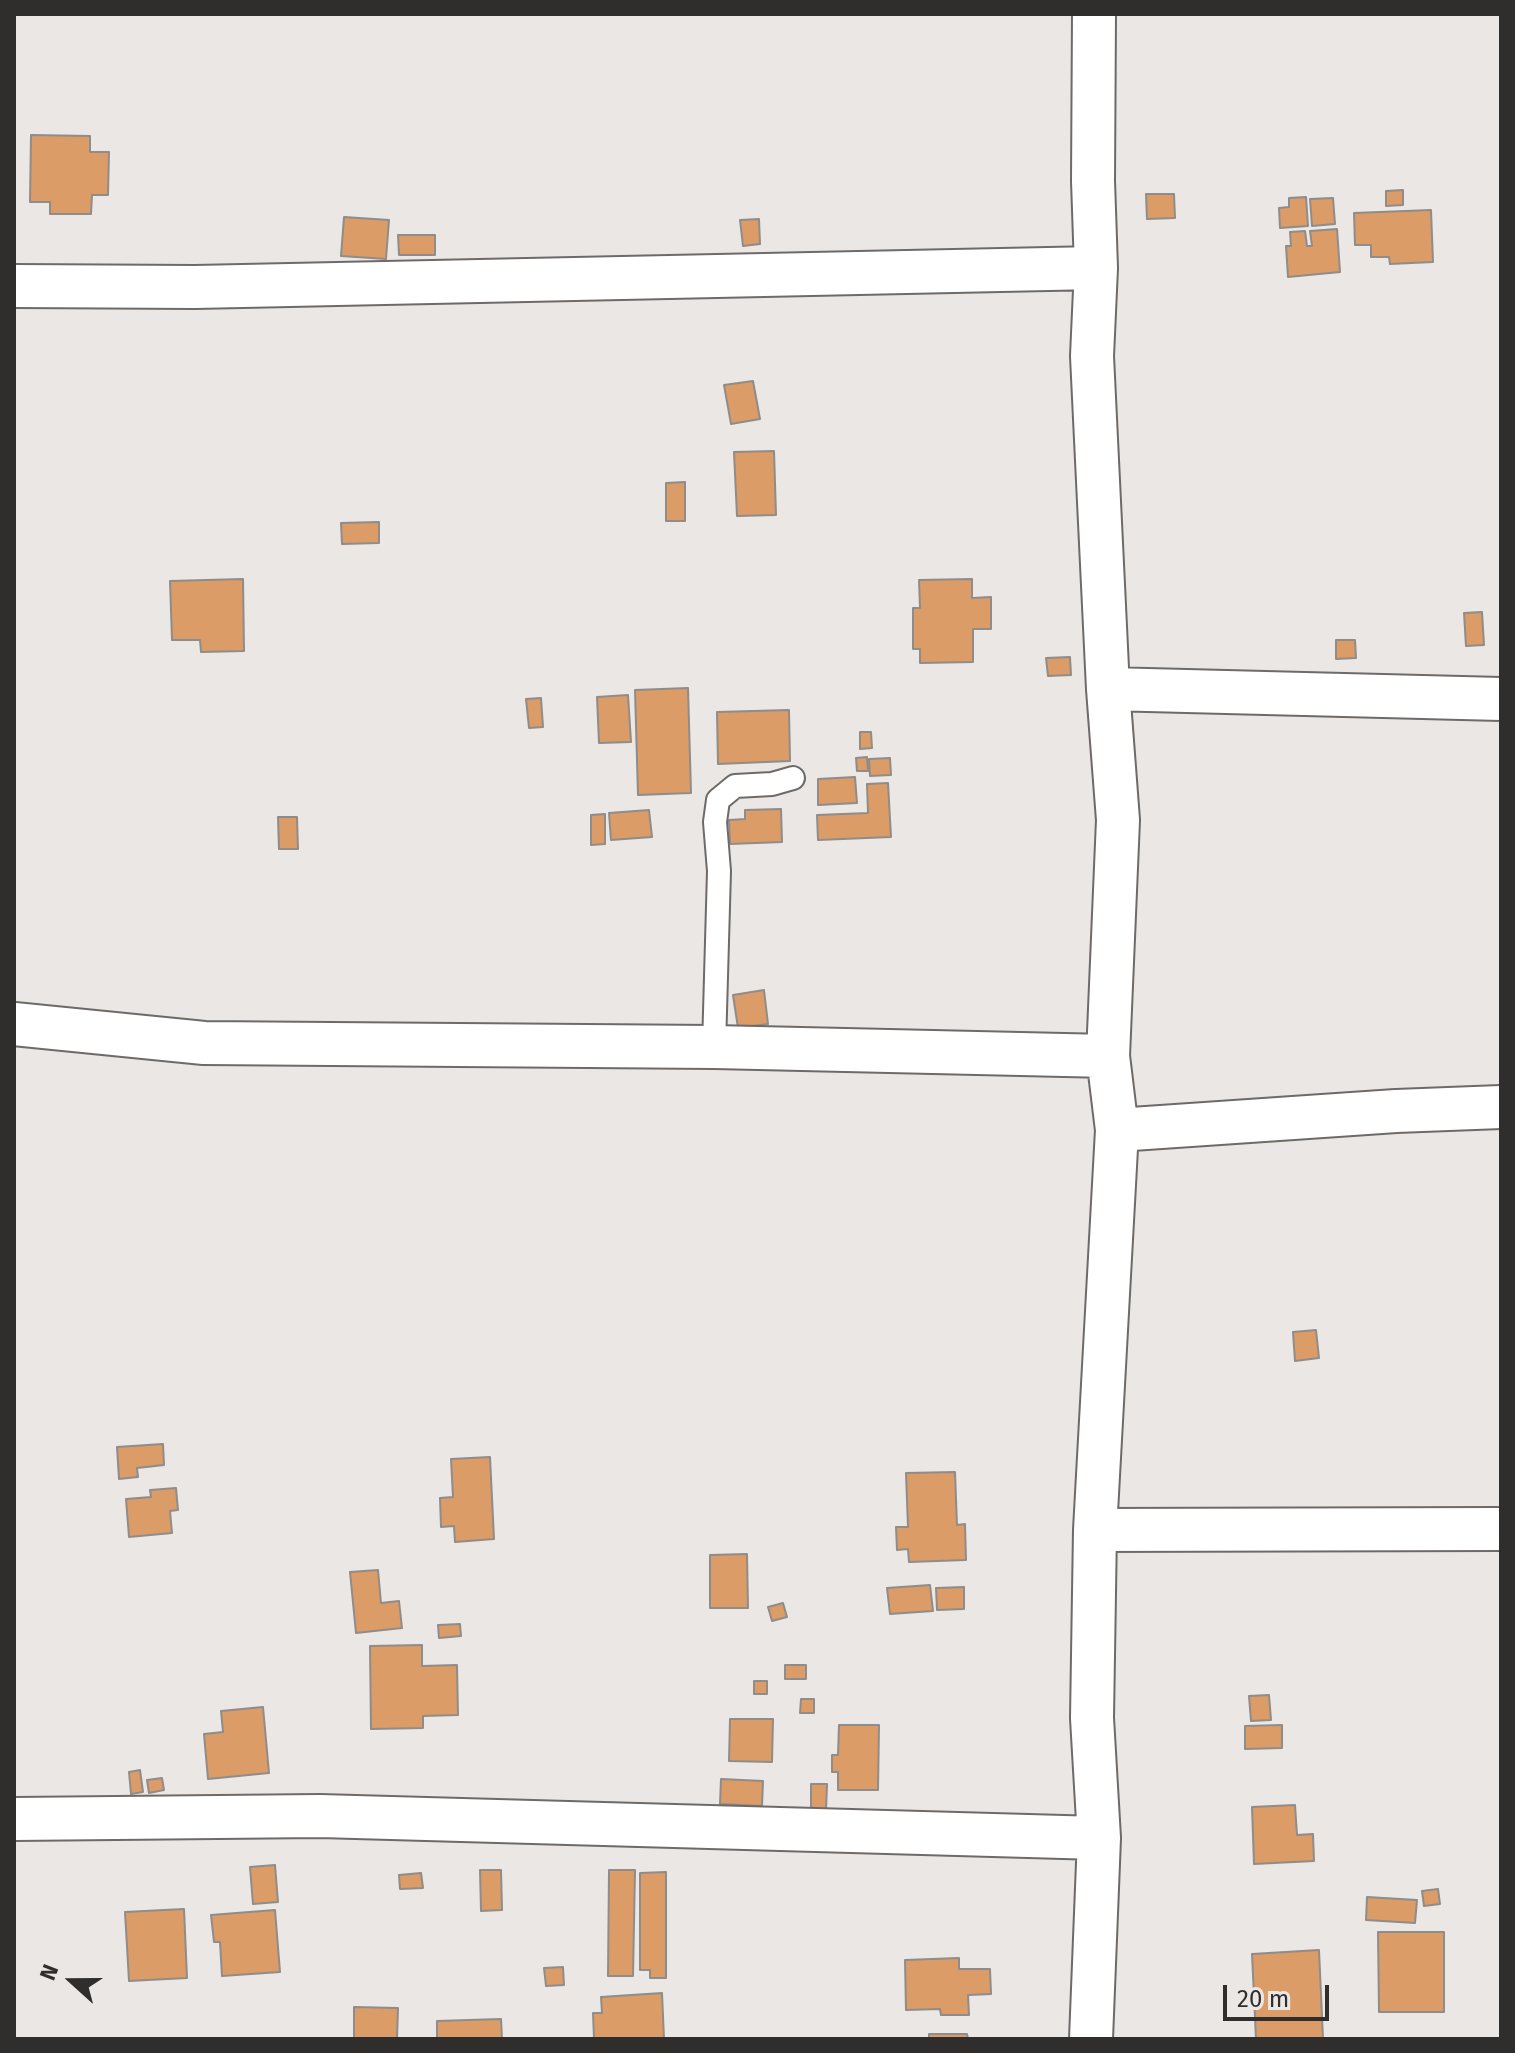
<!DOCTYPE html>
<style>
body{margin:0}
#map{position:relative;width:1515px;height:2053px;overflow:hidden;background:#ebe7e4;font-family:"Fira Sans",sans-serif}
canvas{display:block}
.frame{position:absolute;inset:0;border:16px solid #2f2e2d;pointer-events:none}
.north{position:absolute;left:32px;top:1941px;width:80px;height:80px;-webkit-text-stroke:6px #ebe7e4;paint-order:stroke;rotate:291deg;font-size:22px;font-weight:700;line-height:32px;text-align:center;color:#2f2e2d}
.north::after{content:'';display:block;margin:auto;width:28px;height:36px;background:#2f2e2d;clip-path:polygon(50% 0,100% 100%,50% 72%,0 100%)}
.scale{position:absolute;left:1223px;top:1985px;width:106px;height:36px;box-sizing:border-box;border:4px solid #2f2e2d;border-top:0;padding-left:10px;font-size:24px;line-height:28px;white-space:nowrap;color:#2f2e2d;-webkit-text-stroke:6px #ebe7e4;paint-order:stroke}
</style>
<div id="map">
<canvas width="1515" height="2053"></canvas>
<div class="frame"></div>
<div class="north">N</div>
<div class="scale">20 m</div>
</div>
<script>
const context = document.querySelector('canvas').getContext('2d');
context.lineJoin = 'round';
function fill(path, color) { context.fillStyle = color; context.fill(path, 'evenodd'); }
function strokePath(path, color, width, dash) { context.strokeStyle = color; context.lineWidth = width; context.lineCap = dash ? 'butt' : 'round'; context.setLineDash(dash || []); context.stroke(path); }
const building = new Path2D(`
 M31,135l59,1v16h19l-1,43h-16l-1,19h-41v-12h-20z
 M1403,190v15l-17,1v-15z
 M1146,194h28l1,24 -28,1z
 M1306,197l2,29 -28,2 -1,-20 10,-1v-9z
 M1333,198l2,26 -23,2 -2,-27z
 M1431,210l2,52 -43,2 -1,-7h-18v-12h-16l-1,-32z
 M344,217l45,3 -3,39 -45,-3z
 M759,219l1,25 -17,2 -3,-26z
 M1337,229l3,43 -52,5 -2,-31h5l-1,-14 15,-1 2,15h5l-2,-15z
 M398,235h37v20h-36z
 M753,381l7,38 -29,5 -7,-39z
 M774,451l2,64 -39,1 -3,-64z
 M685,482v39h-19v-38z
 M379,522v21l-37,1 -1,-21z
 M243,579l1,72 -43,1 -1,-12h-28l-2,-59z
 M972,579v19l19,-1v32h-18v33l-53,1v-14h-7v-41h7l-1,-28z
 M1482,612l2,33 -18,1 -2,-33z
 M1336,640h19l1,18 -20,1z
 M1070,657l1,18 -23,1 -2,-18z
 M688,688l3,105 -53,2 -3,-105z
 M628,695l3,47 -32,1 -2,-46z
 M541,698l2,29 -14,1 -3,-29z
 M789,710l1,51 -72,3 -1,-52z
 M860,732h11l1,16 -12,1z
 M867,757l1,14h-11l-1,-13z
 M890,758l1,17 -21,1 -1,-17z
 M855,777l2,26 -39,2v-26z
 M888,783l3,54 -73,3 -1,-25 51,-2 -1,-29z
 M781,809l1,33 -52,2 -1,-24 16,-1v-9z
 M649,810l3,27 -41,3 -2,-27z
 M605,814v30l-14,1v-30z
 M278,817h19l1,32h-19z
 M764,990l4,34 -30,4 -5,-33z
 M1316,1330l3,28 -24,3 -2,-29z
 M163,1444l1,21 -27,3 1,9 -19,2 -2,-32z
 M490,1457l4,82 -39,3 -1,-16 -13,1 -1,-29 13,-1 -2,-38z
 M955,1472l2,53 8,-1 1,36 -57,2 -1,-13 -11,1 -1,-23h12l-2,-54z
 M176,1488l2,22 -8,1 2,22 -43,4 -3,-38 25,-2 -1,-7z
 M747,1554l1,54h-38v-53z
 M378,1570l3,33 18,-2 3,27 -46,5 -6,-61z
 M930,1585l3,26 -43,3 -3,-26z
 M964,1587v22l-27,1 -1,-22z
 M783,1603l4,14 -15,4 -4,-14z
 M460,1624l1,12 -22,2 -1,-13z
 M422,1645v21l35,-1 1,50 -35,1v12l-52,1 -1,-83z
 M785,1665h21v14h-21z
 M754,1681h13v13h-13z
 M1269,1695l2,25 -20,1 -2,-25z
 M801,1699h13v14h-14z
 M263,1707l6,66 -61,6 -4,-45 19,-2 -2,-21z
 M730,1719h43l-1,43 -43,-1z
 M839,1725h40l-1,65h-40v-18h-6v-17h6z
 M1282,1725v23l-37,1v-23z
 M140,1770l3,22 -12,2 -2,-22z
 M162,1778l2,12 -15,3 -2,-13z
 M721,1779l42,2 -1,25 -42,-2z
 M811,1784h16l-1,28h-15z
 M1295,1805l2,30 16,-1 1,27 -60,3 -2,-57z
 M275,1865l3,37 -25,2 -3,-37z
 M480,1870h21l1,40 -21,1z
 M609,1870h26l-2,106h-25z
 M666,1872v106h-16v-8h-10v-97z
 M421,1873l2,15 -23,1 -1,-14z
 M1438,1889l2,15 -16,2 -2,-15z
 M1367,1897l50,3 -2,23 -49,-3z
 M184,1909l3,69 -58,3 -4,-69z
 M275,1910l5,62 -58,4 -2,-34h-6l-3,-27z
 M1378,1932h66v80h-65z
 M1319,1950l4,89h-67l-4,-85z
 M959,1958v11h31l1,25 -23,1 1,20h-28l-1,-6 -34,1 -1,-50z
 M563,1967l1,18 -18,1 -2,-18z
 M662,1993l2,46h-70l-1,-26h9l-1,-16z
 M354,2007l44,1 -1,31h-43z
 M501,2019l1,20h-65v-18z
 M929,2034h38l1,5h-39z`);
fill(building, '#dc9c67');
strokePath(building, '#8f8c89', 2);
const service = new Path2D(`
 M714,1047l5,-176 -4,-49 3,-22 17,-14 37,-2 21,-6`);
const minor = new Path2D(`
 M14,286l181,1 901,-19
 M1108,689l393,10
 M14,1024l190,19 510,4 394,9
 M1117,1130l279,-19 105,-4
 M1095,1530l406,-1
 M14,1819l306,-3 779,22
 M1091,2039l8,-201 -7,-120 3,-188 22,-400 -9,-74 10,-236 -10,-131 -16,-333 4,-88 -3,-87 1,-167`);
strokePath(service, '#6d6a68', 26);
strokePath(minor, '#6d6a68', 46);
strokePath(service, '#fff', 22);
strokePath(minor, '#fff', 42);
</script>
